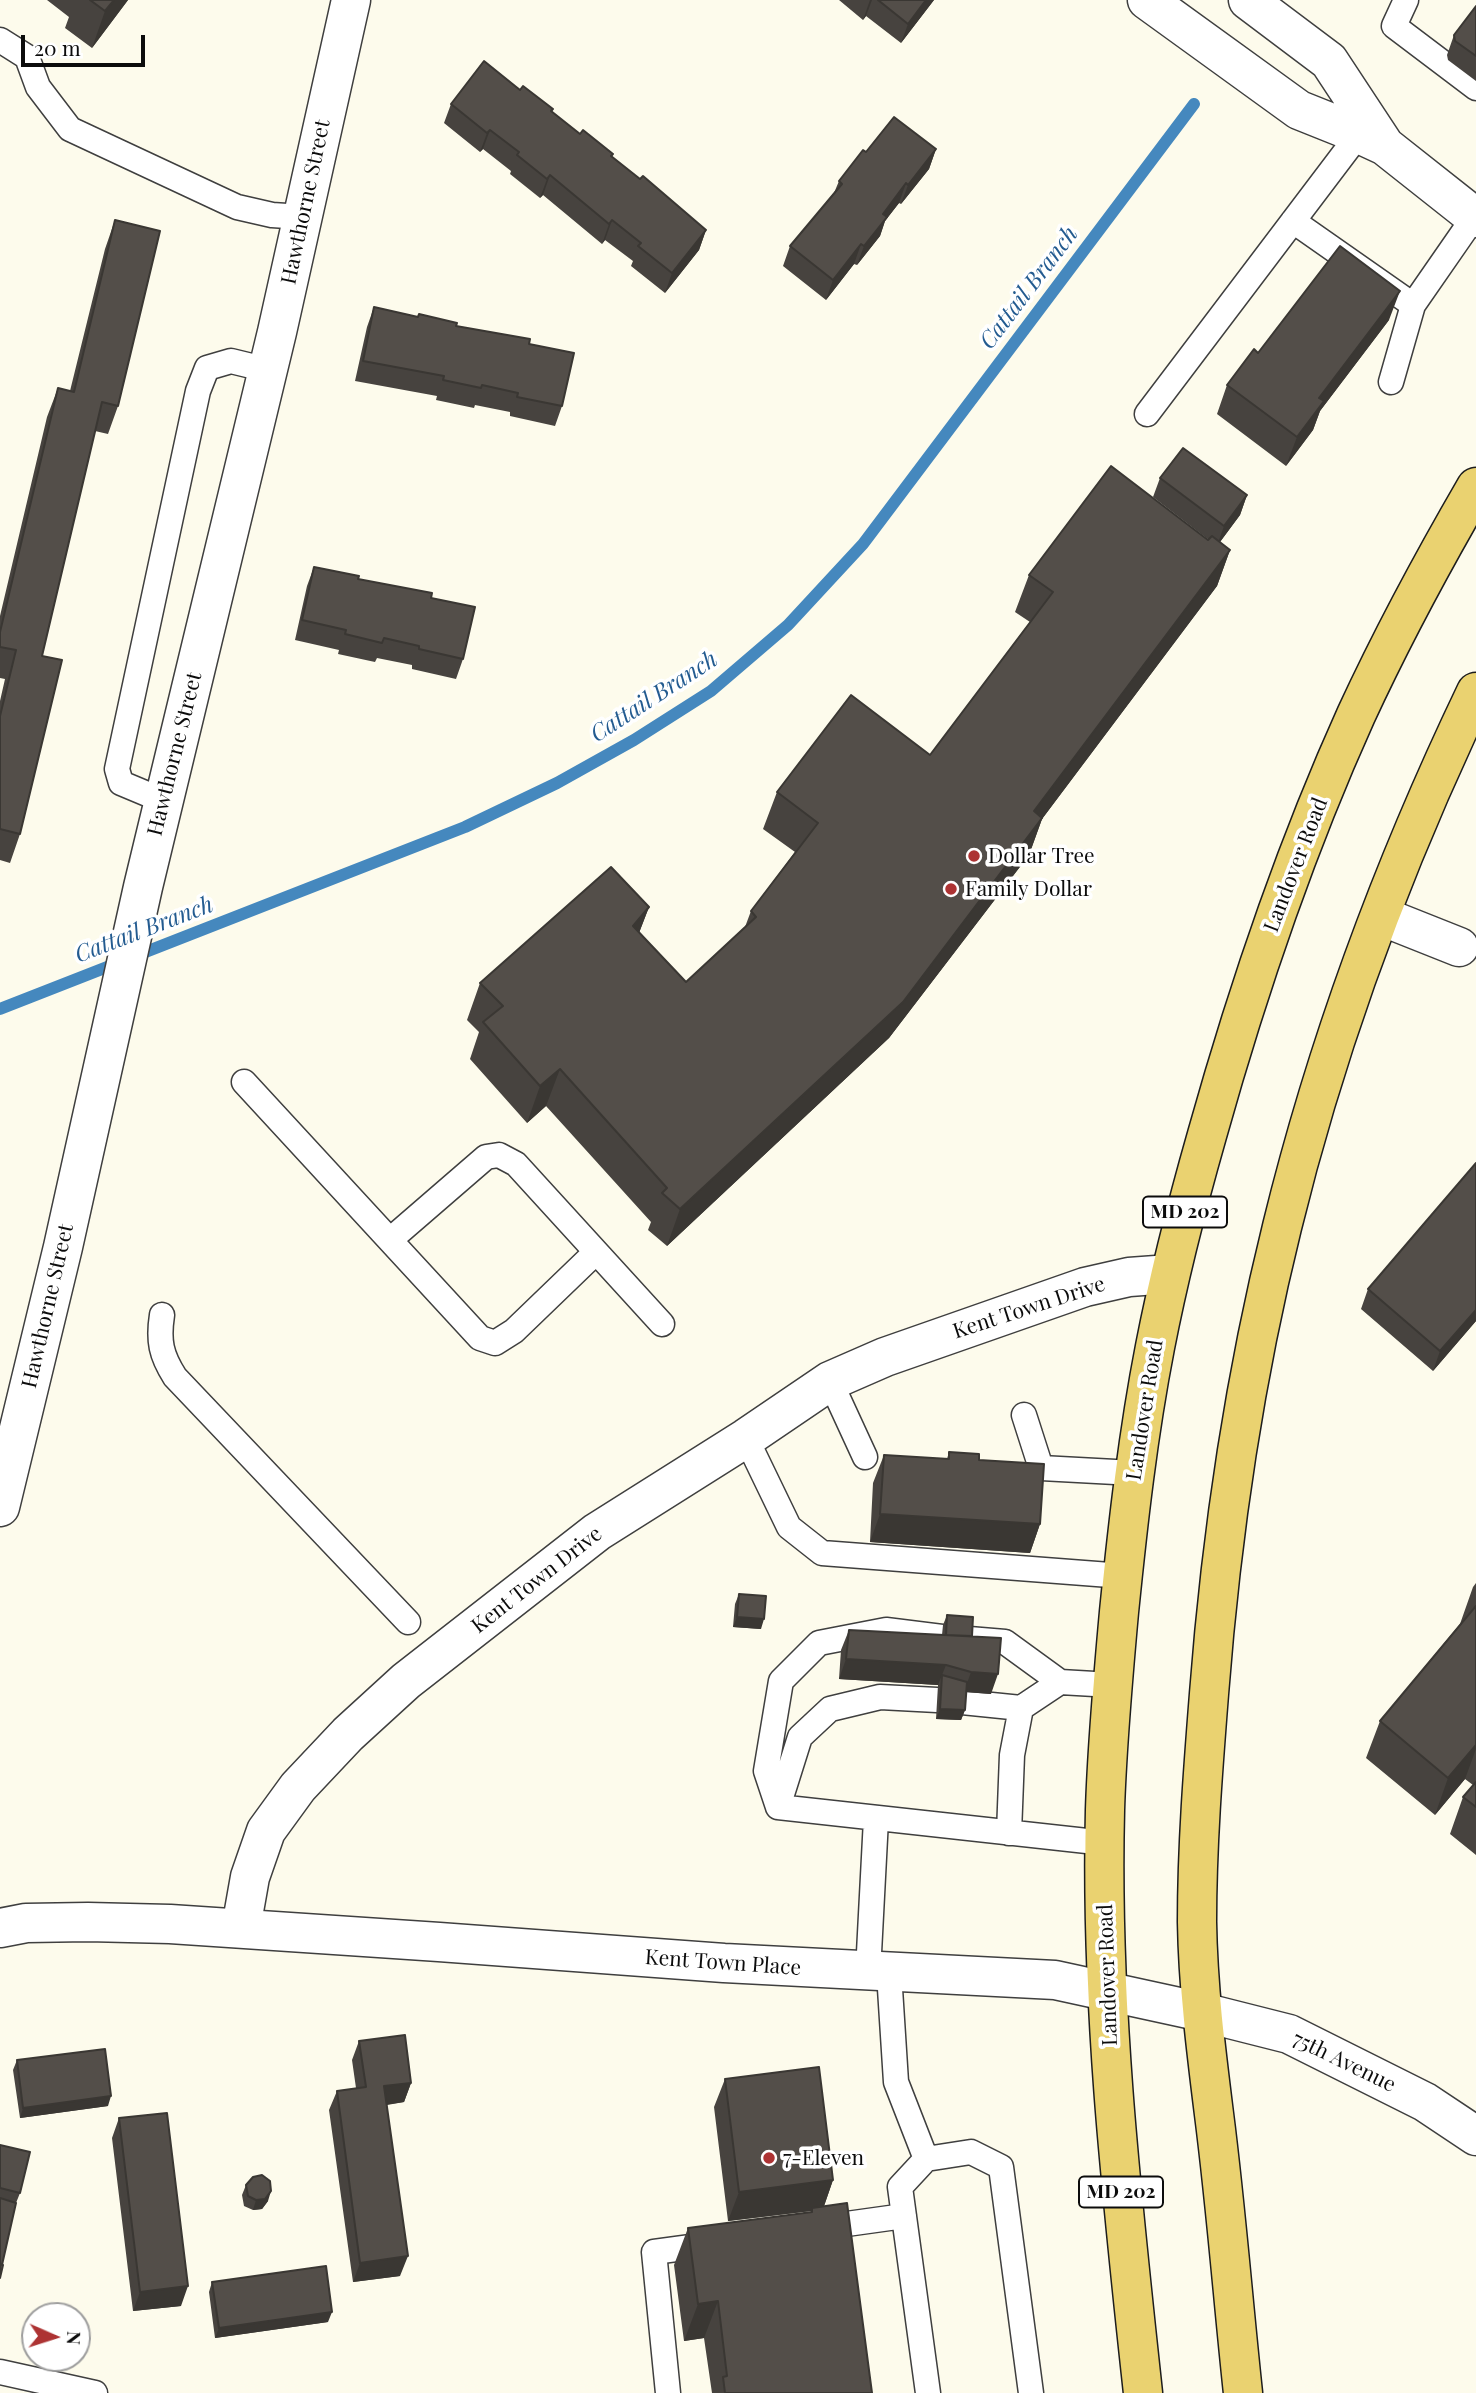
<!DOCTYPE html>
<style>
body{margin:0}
#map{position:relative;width:1476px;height:2393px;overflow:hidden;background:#fdfbec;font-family:"Playfair Display",serif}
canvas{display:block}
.north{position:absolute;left:21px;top:2302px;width:70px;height:70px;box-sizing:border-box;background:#fff;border:2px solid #9e9e9e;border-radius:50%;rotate:93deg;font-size:19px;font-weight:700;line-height:28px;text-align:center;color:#0c0c0c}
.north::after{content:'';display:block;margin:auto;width:24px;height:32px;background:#ad3333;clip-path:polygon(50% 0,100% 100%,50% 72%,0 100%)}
.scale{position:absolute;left:21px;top:35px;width:124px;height:32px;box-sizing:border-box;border:4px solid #0c0c0c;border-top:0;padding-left:9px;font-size:21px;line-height:24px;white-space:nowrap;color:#0c0c0c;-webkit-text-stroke:5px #fff;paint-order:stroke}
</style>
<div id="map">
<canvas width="1476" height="2393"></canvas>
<div class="north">N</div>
<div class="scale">20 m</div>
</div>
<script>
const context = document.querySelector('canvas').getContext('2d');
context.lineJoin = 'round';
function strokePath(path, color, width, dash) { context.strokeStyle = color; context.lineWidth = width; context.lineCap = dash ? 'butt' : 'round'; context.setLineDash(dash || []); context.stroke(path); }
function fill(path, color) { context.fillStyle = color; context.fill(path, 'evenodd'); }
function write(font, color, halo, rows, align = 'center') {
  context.font = font + ' "Playfair Display",serif'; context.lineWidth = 7; context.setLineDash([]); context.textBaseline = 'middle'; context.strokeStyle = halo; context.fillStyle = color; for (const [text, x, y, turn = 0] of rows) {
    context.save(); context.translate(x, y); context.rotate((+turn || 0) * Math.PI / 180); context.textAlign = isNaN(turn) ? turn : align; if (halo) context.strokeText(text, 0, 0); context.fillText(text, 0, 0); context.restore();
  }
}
strokePath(new Path2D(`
 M0,1009l465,-182 92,-44 77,-43 77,-49 77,-66 75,-81 331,-440`), '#4588be', 12);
const service = new Path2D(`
 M1406,0l-12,26 82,62
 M0,40l27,17 11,30 32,42 167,78 35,8 30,2
 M1293,221l120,84
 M1391,382l22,-77 61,-88
 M1147,414l212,-280
 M164,801l-43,-18 -4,-14 81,-378 9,-23 24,-7 37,9
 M244,1082l236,256 15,5 19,-12 82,-79
 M390,1240l96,-83 13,-2 17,9 146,160
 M162,1315c-4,26 -1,40 13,62l233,245
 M830,1381l35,76
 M1024,1415l17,53 93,5
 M746,1438l43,89 33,26 301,23
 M969,1639l36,3 55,40 52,3
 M962,1702l59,6
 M778,1807l327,36
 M778,1807l-12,-36 15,-90 38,-38 67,-13 56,7
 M778,1807l22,-70 30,-28 50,-12 57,3
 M1009,1833l3,-78 9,-47 39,-26
 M868,1972l8,-153
 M889,1973l7,109 30,77
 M818,2228l86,-12
 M0,2372l95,21
 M668,2393l-14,-141 59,-8
 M928,2393l-28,-206 26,-28 45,-7 30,15 30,226`);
const minor = new Path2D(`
 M1381,916l78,31
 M241,1928l9,-51 16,-46 32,-44 50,-53 58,-53 191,-149 149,-94 84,-57 55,-24 200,-70 44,-10 41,-3`);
const tertiary = new Path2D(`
 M1147,0l152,110 60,24 26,12 91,72
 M1248,0l81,61 56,85
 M0,1507l63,-260 80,-360 134,-555 74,-332
 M0,1928l26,-5 62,-1 82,2 269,18 285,21 331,17 147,32 87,22 136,68 51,34`);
const primary = new Path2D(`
 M1143,2393c-21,-194 -43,-388 -38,-583 2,-66 8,-132 14,-198 9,-89 19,-178 36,-265 14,-72 32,-142 52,-212 40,-143 88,-285 149,-420 36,-78 77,-154 120,-228
 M1243,2393c-10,-93 -17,-186 -29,-279 -8,-64 -16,-128 -17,-192 0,-76 6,-152 12,-228 12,-157 35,-314 73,-467 45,-184 112,-364 194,-535`);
strokePath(service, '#3f3f3f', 27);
strokePath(minor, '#3f3f3f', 41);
strokePath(tertiary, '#3f3f3f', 41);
strokePath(primary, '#1d1d1d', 41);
strokePath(service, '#fff', 24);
strokePath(minor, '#fff', 38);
strokePath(tertiary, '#fff', 38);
strokePath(primary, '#ead270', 38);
fill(new Path2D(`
 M47,0h81l-36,48 -27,-20 4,-11z
 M839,0h95l-33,43 -35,-27 -3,4z
 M1476,6v75l-28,-21 -1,-5 7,-20z
 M520,90l33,19 -1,3 28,22 33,20 -1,3 94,73 -7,20 -34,43 -34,-27 2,-5 -28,-21 -3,4 -59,-49 -3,3 -30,-24 1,-3 -28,-22 -3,3 -36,-29 7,-19z
 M936,149l-7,20 -28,35 -2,-1 -14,18 -5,15 -23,29 -3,-1 -28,36 -43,-34 7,-20 44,-53 5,-12 27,-29z
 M115,220l3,186 -10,28 -13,-3 -53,225 -22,178 -10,29 -10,-3v-159l5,-22 -5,-1v-62l47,-199 11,-29 12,3 35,-142z
 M374,307l44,10 1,-3 37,12 73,18 33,62 -7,20 -45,-10v-4l-35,-7 -1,3 -38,-8 1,-4 -82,-15 12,-54z
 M1389,320l-69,91 -7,19 -27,36 -69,-52 10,-29 31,-32z
 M1160,478l87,17 -7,20 -20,27 10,8 -13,36 -175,233 -13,36 -140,183 -222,208 -19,-16 3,-8 -105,-116 -19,17 -57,-64 9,-27 -12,-12 13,-37 169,-76 -10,26 47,49 59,-55 6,-16 44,-59 -32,-23 14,-37 153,-37 100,-133 -15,-10 14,-37 180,-35 -56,-43z
 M314,567l44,12 73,19 32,61 -7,20 -44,-10v-4l-35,-7 -2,4 -37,-8 1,-4 -44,-10 12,-54z
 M1368,1289l108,32 -43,50 -72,-62z
 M949,1452l30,8 61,64 -10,29 -160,-11 3,-59 11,-28 63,4z
 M1476,1583v272l-26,-21 13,-37 10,-12 -8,-6 -30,36 -69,-57 14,-37 80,-97 13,-37z
 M739,1594l22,35 -28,-2 2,-23z
 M947,1615l25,21 19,58 -25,-2 -1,18 -4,10 -25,-1 2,-34 -99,-6 2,-29 8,-20 93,5 1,-10z
 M359,2041l52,42 -7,19 -17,3 13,171 -47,6 -24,-172 8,-19 19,-3 -4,-28z
 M17,2060l91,46 -88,12 -7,-48z
 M725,2079l108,101 -9,26 48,187h-160l-8,-55 -20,3 -10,-76 14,-37 122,-16 1,-1 -83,10 -14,-114z
 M119,2118l62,188 -48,5 -21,-173z
 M0,2145l20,48 -4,10 -14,62 -2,13z
 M246,2185l22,16 -6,8 -9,1 -9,-4 -2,-11z
 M212,2282l116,40 -113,16 -6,-46z`), '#47433f');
fill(new Path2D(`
 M114,0h14l-36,48 13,-37z
 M870,0h2l-6,16 -3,4z
 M926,0h8l-33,43 7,-19z
 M490,130l-7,19 -3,3 7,-19z
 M936,149l-7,20 -28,35 7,-19z
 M550,175l-7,20 -3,3 7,-19z
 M906,183l-7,20 -14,18 -5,15 -23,29 7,-19 19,-32z
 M612,220l-7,20 -3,4 7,-20z
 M706,230l-7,20 -34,43 7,-20z
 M861,244l-7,20 -28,36 7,-20z
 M1400,291l-11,29 -69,91 -7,19 -27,36 11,-29 22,-39z
 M1247,495l-7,20 -23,31 7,-20z
 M1230,550l-13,36 -175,233 -13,36 -140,183 -222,208 13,-37 354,-398z
 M649,907l-14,36 -2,-17z
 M560,1069l-14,37 -19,17 13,-37z
 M1476,1310v11l-43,50 7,-20z
 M880,1514l160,10 -10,29 -160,-11z
 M737,1617l27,2 -3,10 -28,-2z
 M846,1659l100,6 -8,20 -99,-6z
 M971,1672l27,2 -7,20 -27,-2z
 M940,1709l25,1 -4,10 -25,-1z
 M1476,1745v4l-11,30 -30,36 13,-37z
 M411,2083l-7,19 -27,4 7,-20z
 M111,2096l-3,10 -88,12 3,-10z
 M833,2180l-10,29 -11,-1 -1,3 -83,10 11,-29z
 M271,2191l-3,10 -6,8 -9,1 3,-10z
 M408,2256l-8,20 -47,6 7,-19z
 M188,2286l-7,20 -48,5 7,-19z
 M718,2301l-14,37 -20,3 14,-37z
 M332,2312l-4,10 -113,16 4,-10z`), '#3a3733');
const building = new Path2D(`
 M90,0h24l-9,11z
 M878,0h48l-18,24z
 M1476,6v50l-21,-15 -1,-6z
 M484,61l36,29 3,-4 30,23 -2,2 29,23 3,-4 30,24 -2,2 29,23 3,-3 63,54 -34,43 -34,-27 3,-3 -29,-23 -3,4 -59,-49 -3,4 -30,-24 2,-3 -29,-22 -3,3 -36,-29z
 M894,117l42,32 -28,36 -2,-2 -23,31 4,3 -23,29 -3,-2 -28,36 -43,-34 52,-62 -3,-3 24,-31 3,2z
 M115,220l45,11 -42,175 -16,-4 -60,254 20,4 -42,174 -20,-5v-113l16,-66 -16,-3v-15l58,-244 16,4z
 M1340,246l60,45 -81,107 5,3 -27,36 -70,-52 27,-36 4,4z
 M374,307l44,10 1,-3 38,9 -1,3 74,13 -1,5 45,9 -12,53 -45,-9 1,-4 -36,-8 -1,3 -38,-8 1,-4 -81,-15z
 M1183,448l64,47 -23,31 -64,-48z
 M1111,466l97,74 4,-4 18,14 -196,261 8,7 -139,184 -223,207 -18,-16 5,-5 -107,-119 -20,17 -57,-64 20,-16 -23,-23 131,-116 38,40 -16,19 53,56 70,-65 -5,-6 67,-88 -41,-31 74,-97 79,60 123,-163 -24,-17z
 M314,567l45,9 -1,3 74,14 -1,5 44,9 -12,52 -44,-10v-3l-35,-8 -2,5 -37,-9 1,-4 -44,-10z
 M1476,1163v147l-36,41 -72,-62z
 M949,1452l30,2v6l65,4 -4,60 -160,-10 4,-59 65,4z
 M739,1594l27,2 -2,23 -27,-2z
 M1476,1606v139l-28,33 -68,-57z
 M947,1615l26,2 -1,19 -26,-1z
 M849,1630l152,8 -3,36 -27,-2 -25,-7 -100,-6z
 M942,1675l25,7 -2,28 -25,-1z
 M1476,1782v25l-13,-10z
 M405,2035l6,48 -27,3 24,170 -48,7 -23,-172 29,-4 -7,-46z
 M105,2049l6,47 -88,12 -6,-48z
 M819,2067l14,113 -94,12 -14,-113z
 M167,2113l21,173 -48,6 -21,-174z
 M0,2145l30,7 -10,41 -20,-5z
 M262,2175l8,6 1,10 -6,8 -9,1 -8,-4 -2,-11 7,-8z
 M0,2198l16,5 -14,62 -2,-1z
 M847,2203l25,190h-147l-2,-16 4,-1 -9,-75 -20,3 -10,-76 124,-16v-4z
 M0,2264l3,1 -3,13z
 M326,2266l6,46 -113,16 -7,-46z`);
fill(building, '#534e49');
strokePath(building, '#3a3733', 2);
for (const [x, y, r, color] of [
 [974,856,7,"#ad3333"],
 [951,889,7,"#ad3333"],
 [769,2158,7,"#ad3333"]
]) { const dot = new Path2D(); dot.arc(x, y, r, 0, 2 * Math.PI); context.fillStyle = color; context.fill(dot); strokePath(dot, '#fff', 2.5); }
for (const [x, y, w] of [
 [1185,1212,84],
 [1121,2192,84]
]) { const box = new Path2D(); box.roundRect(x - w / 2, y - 15.5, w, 31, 5); context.fillStyle = '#fff'; context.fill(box); strokePath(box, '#0c0c0c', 2); }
write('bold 19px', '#0c0c0c', null, [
 ["MD 202",1185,1212],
 ["MD 202",1121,2192]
]);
write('21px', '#0c0c0c', '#fff', [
 ["Hawthorne Street",306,202,-78],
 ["Hawthorne Street",175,754,-76],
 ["Landover Road",1296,865,-69],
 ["Hawthorne Street",48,1306,-77],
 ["Kent Town Drive",1029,1308,-18],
 ["Landover Road",1145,1410,-81],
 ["Kent Town Drive",537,1580,-38],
 ["Kent Town Place",723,1963,4],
 ["Landover Road",1108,1975,-92],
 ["75th Avenue",1344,2062,26]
]);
write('21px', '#0c0c0c', '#fff', [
 ["Dollar Tree",988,856],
 ["Family Dollar",965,889],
 ["7-Eleven",783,2158]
], 'left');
write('italic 23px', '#235b90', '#fff', [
 ["Cattail Branch",1029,288,-53],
 ["Cattail Branch",654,697,-33],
 ["Cattail Branch",144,930,-21]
]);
</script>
